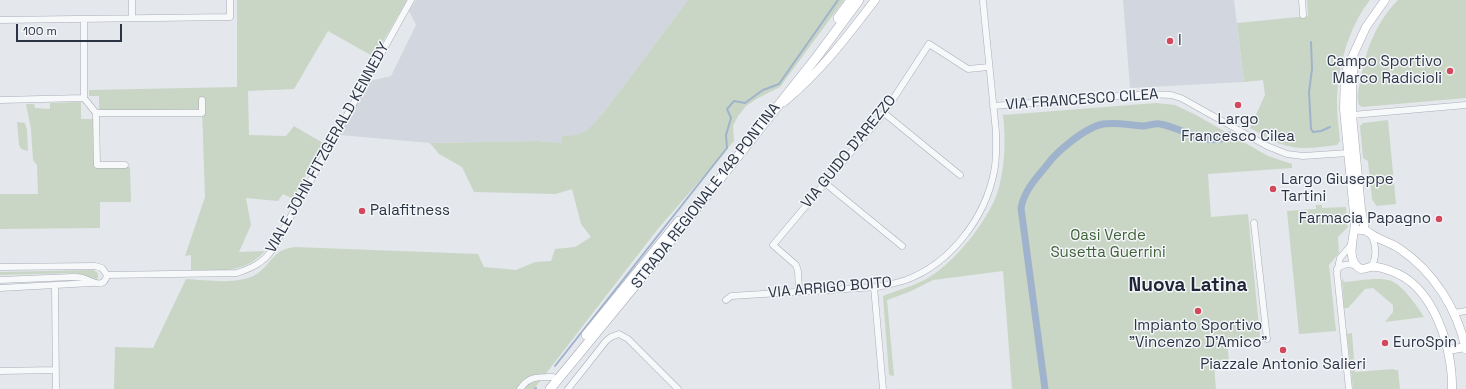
<!DOCTYPE html>
<style>
body{margin:0}
#map{position:relative;width:1466px;height:389px;overflow:hidden;background:#e4e7ec;font-family:"Space Grotesk",sans-serif}
canvas{display:block}
.scale{position:absolute;left:16px;top:24px;width:106px;height:18px;box-sizing:border-box;border:2px solid #2b3445;border-top:0;padding-left:5px;font-size:12px;line-height:14px;white-space:nowrap;color:#2b3445;-webkit-text-stroke:3px #f4f6f9;paint-order:stroke}
</style>
<div id="map">
<canvas width="1466" height="389"></canvas>
<div class="scale">100 m</div>
</div>
<script>
const context = document.querySelector('canvas').getContext('2d');
context.lineJoin = 'round';
function fill(path, color) { context.fillStyle = color; context.fill(path, 'evenodd'); }
function strokePath(path, color, width, dash) { context.strokeStyle = color; context.lineWidth = width; context.lineCap = dash ? 'butt' : 'round'; context.setLineDash(dash || []); context.stroke(path); }
function write(font, color, halo, rows, align = 'center') {
  context.font = font + ' "Space Grotesk",sans-serif'; context.lineWidth = 3; context.setLineDash([]); context.textBaseline = 'middle'; context.strokeStyle = halo; context.fillStyle = color; for (const [text, x, y, turn = 0] of rows) {
    context.save(); context.translate(x, y); context.rotate((+turn || 0) * Math.PI / 180); context.textAlign = isNaN(turn) ? turn : align; if (halo) context.strokeText(text, 0, 0); context.fillText(text, 0, 0); context.restore();
  }
}
fill(new Path2D(`
 M416,0h272l-84,112 -14,16 -7,6 -9,2h-11l-1,7 -24,-2 -108,2 -90,-8 30,-54 21,-5 25,-51 -7,-14z
 M1123,0h111l10,82 -114,6z`), '#d2d6de');
fill(new Path2D(`
 M237,0h170l-33,57 -46,-26 -34,58 -46,2 1,44 37,1 8,-10 29,17 -30,56 -10,-5 -5,7 -32,-3 5,27 -12,27 26,-1c-21,23 -45,20 -74,19v-15l-6,1 20,-59 -3,-88 -103,2v-15h-10v-6l148,-3z
 M688,0h156l-64,87 -22,11 -12,8 -8,10 -5,10 1,15 -77,89 -123,159h-420l1,-42 38,1 33,-69c20,1 51,6 69,-4 18,-11 16,-25 40,-28l183,7 6,13 32,3 19,-8 16,-1 4,-12 20,-2 16,-10 -10,-13 -9,-35 -16,5 -82,-2 -12,-25 -23,-13 -9,-11 108,-2 24,2v-7c24,0 27,-7 42,-24z
 M1307,0h63c-22,28 -33,69 -33,104 0,13 2,25 3,37l-3,4c-18,2 -39,6 -56,-1 -11,-3 -21,-11 -31,-16l15,-33 -2,-15 -19,2 -7,-59 71,-7z
 M1398,0h68v98l-104,9 -3,-2c-3,-9 0,-18 2,-27 5,-29 16,-57 37,-78z
 M81,102v17h12l1,48h36l1,35h-31v26l-100,1v-35h38l-1,-29 -4,-5 -2,-31 -5,-25h8l1,4 15,1v-6z
 M1156,103l19,2 21,10 72,41 24,8v4l-84,6 3,43 37,-3 12,123 -33,3 2,23 -15,2 2,24h-204l-9,-118 -70,9 -24,12 -22,8 7,76 -5,-1 -6,-79c15,-6 31,-10 45,-18 27,-16 58,-55 69,-84 8,-25 9,-53 6,-79z
 M1388,120l8,84 -19,2 -2,-2 -3,-5 -4,-38 -5,-3 -3,-32 3,-3z
 M17,122l8,1 2,7 1,21 -7,-2 -2,-4z
 M1316,205h6v3l24,-1 2,20 -10,10 1,16 -10,12 7,66 -37,3 -12,-123 29,-2z
 M93,270c6,2 7,7 2,11l-19,-8 -76,2v-3z
 M1342,278l2,4c13,-1 32,-5 44,-2 13,2 29,26 36,37l-39,5 8,-10v-7l-20,-17 -8,1 -17,19h-4z
 M1352,333l3,39 39,-3v1h4l2,19h-47l-6,-55z`), '#c9d6c5');
strokePath(new Path2D(`
 M1311,42l1,27 -3,23 2,37 2,3 8,-1 9,-4
 M555,366l172,-218 -1,-13 5,-17 -4,-9 7,-8 11,2 18,-13 16,-6 59,-84
 M535,389l1,-1`), '#9fb4cc', 2);
strokePath(new Path2D(`
 M1045,389l-24,-181c3,-17 15,-30 26,-43 10,-14 39,-38 56,-41 13,-2 26,1 39,2 6,0 13,-3 18,-2 20,3 51,25 69,11`), '#9fb4cc', 7);
const street = new Path2D(`
 M1302,0l1,15
 M132,18v-18
 M84,19v79
 M0,20l230,-3v-17
 M0,100l84,-2 12,15h106v-13
 M993,106l153,-12 25,1 10,3 86,48 20,8 16,2 45,-3
 M96,113l1,52h28
 M884,113l76,62
 M1352,115l114,-10
 M825,183l77,63
 M1254,223l13,116
 M1370,234c6,8 8,25 0,33
 M0,267l95,-1 7,2 5,7c-3,15 -16,6 -24,3 -3,-1 -7,-1 -10,-1l-73,3
 M1337,269c7,-6 13,-6 21,-2
 M107,275l130,-2c15,-5 26,-10 35,-23l139,-250
 M55,286l1,103
 M874,287l9,102
 M0,288l92,-5
 M799,291l-1,-20 -2,-6 -23,-20 111,-132 45,-69 39,25 21,-2
 M726,300l5,-4 146,-9c10,-2 20,-4 29,-7 45,-17 79,-62 88,-108 3,-13 2,-26 2,-40l-13,-130
 M1454,313l12,-2
 M0,371l56,-1
 M520,389c9,-13 18,-12 33,-12
 M568,389l38,-48 5,-4 8,-3 9,5 50,50
 M1349,389l-12,-116 3,-15 12,-14`);
const secondary = new Path2D(`
 M1385,0l-19,27 -17,37 -4,11 -1,34 11,115c-1,13 -10,38 6,45 4,0 6,-1 9,-2 6,-1 16,2 21,4 43,14 62,78 61,118
 M1354,58l-2,30v27l9,94 4,21
 M784,102c37,-31 62,-64 91,-102
 M1360,230h5c5,3 8,6 13,8 8,4 15,6 22,11 34,23 57,60 66,100
 M1448,350l18,-3`);
const primary = new Path2D(`
 M838,18l13,-18
 M586,335l93,-114
 M550,389l92,-112 174,-219 43,-58`);
strokePath(street, '#a9aeb7', 7);
strokePath(secondary, '#a9aeb7', 9);
strokePath(primary, '#a3abb8', 10);
strokePath(street, '#f7f8fa', 6);
strokePath(secondary, '#fff', 8);
strokePath(primary, '#fff', 9);
for (const [x, y, r, color] of [
 [1170,41,4,"#d1495b"],
 [1450,71,4,"#d1495b"],
 [1238,105,4,"#d1495b"],
 [1273,189,4,"#d1495b"],
 [362,211,4,"#d1495b"],
 [1439,219,4,"#d1495b"],
 [1198,311,4,"#d1495b"],
 [1385,343,4,"#d1495b"],
 [1283,350,4,"#d1495b"]
]) { const dot = new Path2D(); dot.arc(x, y, r, 0, 2 * Math.PI); context.fillStyle = color; context.fill(dot); strokePath(dot, '#f4f6f9', 1.5); }
write('15px', '#2b3445', '#f4f6f9', [
 ["I",1178,41],
 ["Campo Sportivo",1442,62,"right"],
 ["Marco Radicioli",1442,79,"right"],
 ["Largo",1238,120,"center"],
 ["Francesco Cilea",1238,137,"center"],
 ["Largo Giuseppe",1281,180],
 ["Tartini",1281,197],
 ["Palafitness",370,211],
 ["Farmacia Papagno",1431,219,"right"],
 ["Impianto Sportivo",1198,326,"center"],
 ["\"Vincenzo D'Amico\"",1198,343,"center"],
 ["EuroSpin",1393,343],
 ["Piazzale Antonio Salieri",1283,365,"center"]
], 'left');
write('15px', '#2b3445', '#f4f6f9', [
 ["VIA FRANCESCO CILEA",1082,100,-4],
 ["VIALE JOHN FITZGERALD KENNEDY",328,148,-61],
 ["VIA GUIDO D'AREZZO",849,152,-51],
 ["STRADA REGIONALE 148 PONTINA",706,196,-52],
 ["VIA ARRIGO BOITO",830,288,-5]
]);
write('15px', '#3f6138', '#f4f6f9', [
 ["Oasi Verde",1108,236],
 ["Susetta Guerrini",1108,253]
]);
write('bold 19px', '#1d2536', '#f4f6f9', [
 ["Nuova Latina",1188,286]
]);
</script>
